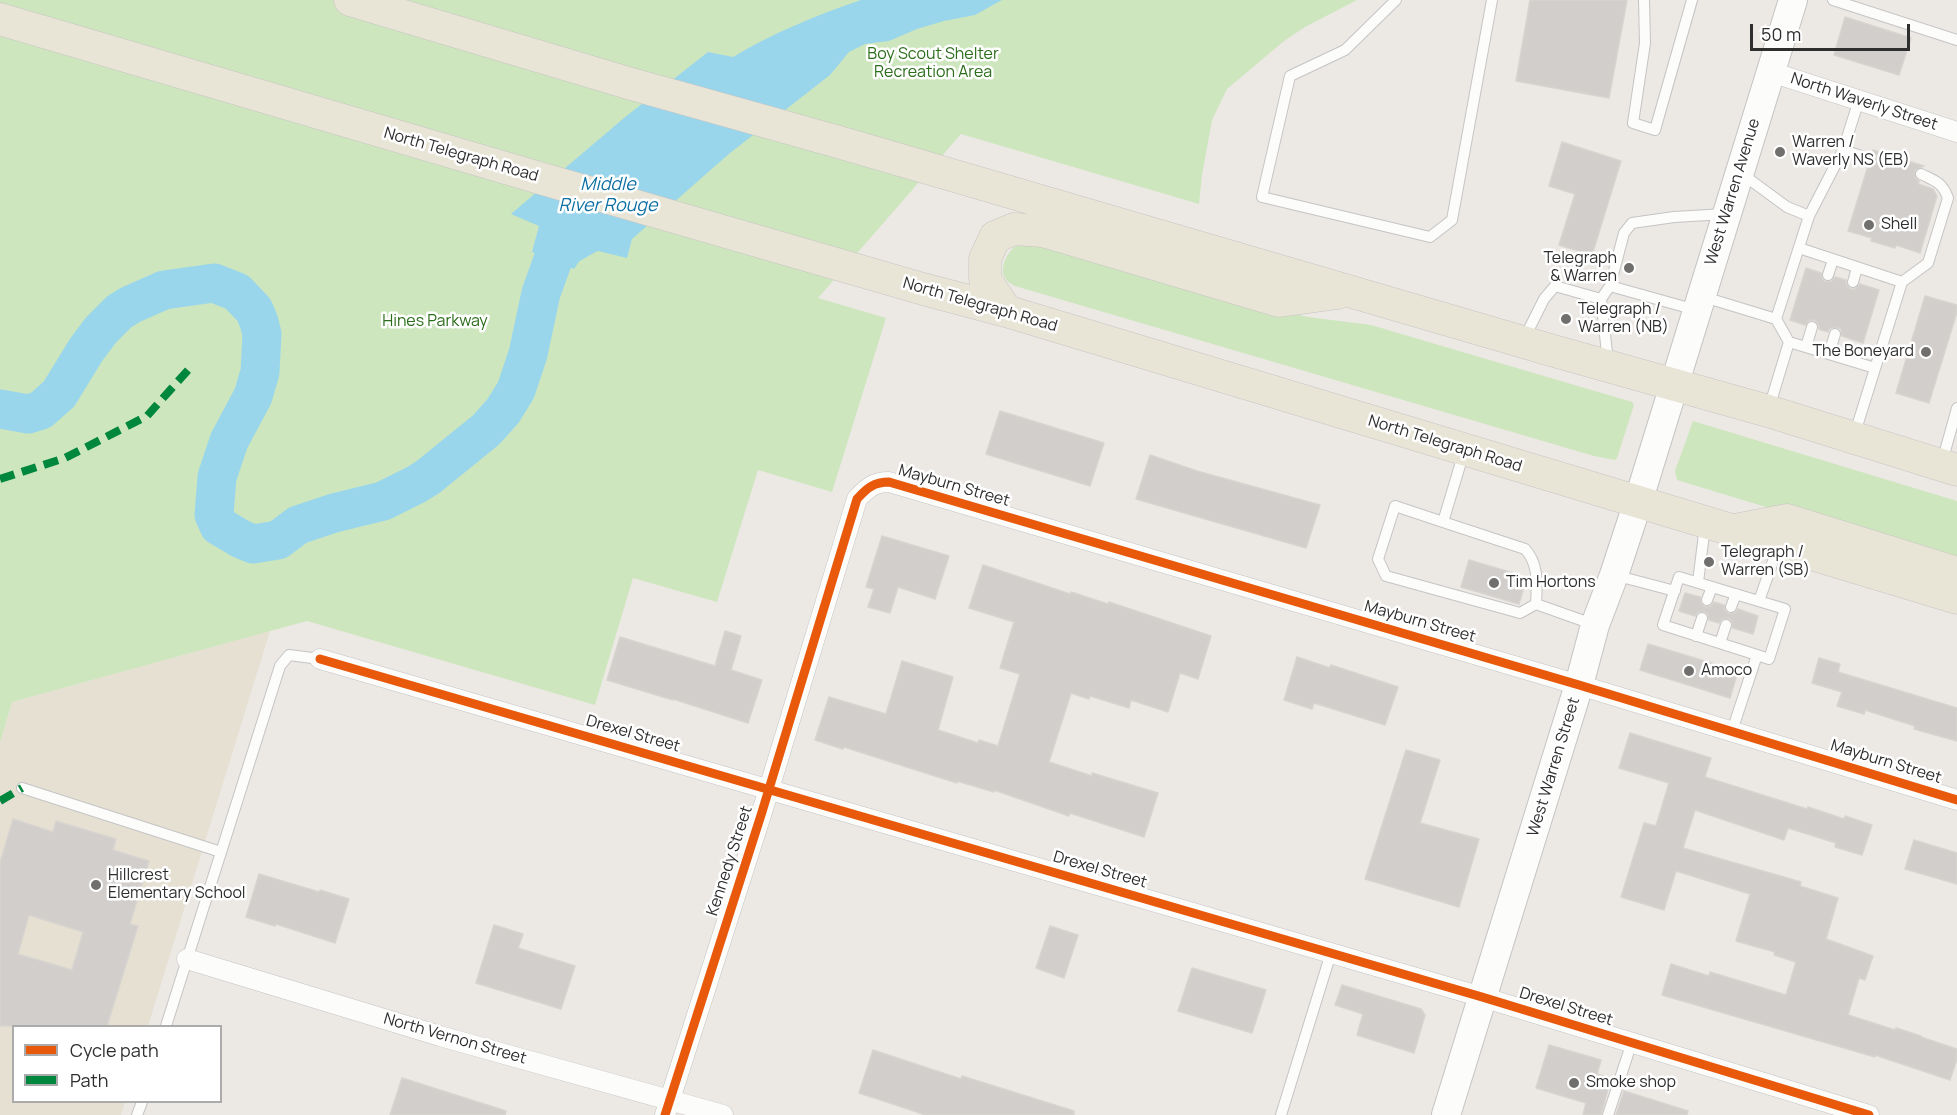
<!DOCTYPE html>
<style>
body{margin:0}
#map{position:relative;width:1957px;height:1115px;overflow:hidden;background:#ece8e4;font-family:Manrope,sans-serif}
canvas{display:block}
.legend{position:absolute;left:12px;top:1025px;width:210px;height:78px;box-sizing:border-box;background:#fff;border:2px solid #ababab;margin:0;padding:8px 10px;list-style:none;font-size:18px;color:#2e2e2e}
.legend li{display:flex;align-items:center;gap:12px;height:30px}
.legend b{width:30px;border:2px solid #ababab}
.scale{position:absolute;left:1750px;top:24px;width:160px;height:27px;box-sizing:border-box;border:3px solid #2e2e2e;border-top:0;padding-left:8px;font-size:18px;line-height:21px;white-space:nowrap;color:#2e2e2e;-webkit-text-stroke:4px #fff;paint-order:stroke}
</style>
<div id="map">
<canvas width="1957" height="1115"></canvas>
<ul class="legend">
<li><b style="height:8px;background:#e8590c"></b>Cycle path</li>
<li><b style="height:8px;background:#00873e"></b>Path</li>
</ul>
<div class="scale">50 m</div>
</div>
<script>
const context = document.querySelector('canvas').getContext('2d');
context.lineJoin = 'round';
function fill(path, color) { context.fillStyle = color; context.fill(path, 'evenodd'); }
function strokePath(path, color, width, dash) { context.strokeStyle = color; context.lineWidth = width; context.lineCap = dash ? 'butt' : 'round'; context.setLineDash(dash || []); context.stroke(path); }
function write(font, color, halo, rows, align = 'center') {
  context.font = font + ' Manrope,sans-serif'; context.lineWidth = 5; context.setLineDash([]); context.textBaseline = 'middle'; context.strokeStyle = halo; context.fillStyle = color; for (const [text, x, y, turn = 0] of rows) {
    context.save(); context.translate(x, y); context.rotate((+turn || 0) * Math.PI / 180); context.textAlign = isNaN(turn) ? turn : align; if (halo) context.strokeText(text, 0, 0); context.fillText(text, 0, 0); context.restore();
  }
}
fill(new Path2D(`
 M270,631l-122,395h-134v76h111l-4,13h-121v-372l12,-41z`), '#e6e0d3');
fill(new Path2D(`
 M0,0h1357l-52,27 -21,14 -57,48 -15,31 -10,55 -3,29 -238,-70 -143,164 68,20 -54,174 -74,-22 -41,132 -84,-24 -38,127 -288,-84 -295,81 -12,41z
 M1038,242l221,64 49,11 63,8 261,77 2,3 -17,53 -2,2 -21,-4 -579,-170c-4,-2 -9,-5 -11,-10 -4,-10 4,-26 14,-31 6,-2 13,-3 20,-3z
 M1693,421l264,80v64l-280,-85 -2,-9z`), '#cee6be');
fill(new Path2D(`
 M861,0h141l-27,15 -31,6 -27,8 -28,12 -24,3 -16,8 -19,23 -100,78 -98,86 -5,19 -29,-7h-12l-12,18 -42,-17 7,-26 -28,-12 113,-96 84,-66 25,5c40,-24 84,-42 128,-57z`), '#99d6ec');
strokePath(new Path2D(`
 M0,409l28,5 13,-4 18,-16 27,-44 15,-20 18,-18 11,-7 34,-15 50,-7 23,9 17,18 5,12 3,12 -2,38 -7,24 -24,45 -12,36 -3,38 5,11 22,13 12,5 25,-4 20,-15 36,-12 49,-12 34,-17 11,-7 58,-47 17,-19 13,-21 12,-36 13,-61 13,-36 9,-9 32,-18`), '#99d6ec', 39);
const building = new Path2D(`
 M1530,0h97l-18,98 -93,-17z
 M1845,17l66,21 -12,37 -65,-20z
 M1562,142l59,19 -29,94 -33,-10 16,-51 -26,-8z
 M1873,150l51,16 -9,4v8l4,3 -1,3 15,5 4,7 -17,57 -24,-8 -1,3 -24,-7 1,-3 -24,-7 20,-65 6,-1 3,-4v-4l-5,-5z
 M1806,268l15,5 1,6 4,3 6,-1 3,-4 11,3v4l4,5h5l5,-5 19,6 -16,53 -21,-7 -1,-7 -4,-2 -7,1 -2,4 -9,-3v-4l-4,-5h-5l-5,5 -15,-5z
 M1925,296l32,9v7l-28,91 -33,-10z
 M1000,411l104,32 -14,43 -104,-32z
 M1150,455l47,16 123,34 -14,43 -170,-49z
 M882,536l67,20 -14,43 -37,-12 -8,26 -22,-6 6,-18 -8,-2z
 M1469,560l44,13 -1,3 14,4 -7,24 -58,-17z
 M983,565l87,29 1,-2 37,12 1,-2 102,34 -13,43 -18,-6 -12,39 -37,-12 -2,8 -39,-12 -1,3 -18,-6 -22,69 43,14v-3l66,20 -14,44 -74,-24 -1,3 -75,-26v2l-37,-11v2l-113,-36 -1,2 -28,-9 14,-43 57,17 16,-53 51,16 -15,53 40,13 1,-3 19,6 22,-72 -20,-6 14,-46 -45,-14z
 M1685,593l15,4 1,7 4,3 6,-1 3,-4 10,3 1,6 4,3 6,-1 3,-4 20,7 -5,18 -20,-6 -1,-7 -4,-3 -6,1 -3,4 -10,-3 -1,-6 -4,-3 -6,1 -3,4 -16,-5z
 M725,631l16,5 -10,34 31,10 -14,43 -75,-24v1l-66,-20 13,-43 95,29z
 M1648,644l90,27 -8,27 -90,-28z
 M1297,657l33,11 1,-3 67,22 -13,38 -71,-22 -2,6 -28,-9z
 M1819,658l21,6 -2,8 119,36v33l-43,-12 1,-3 -50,-16 -1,4 -27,-8 5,-14 -30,-9z
 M1630,733l81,25 -6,19 102,32 1,-2 36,12 1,-3 27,9 -10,30 -27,-8 1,-4 -48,-15 -4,12 -89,-30 -12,38 118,34 -1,4 38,12 -12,41 47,17 -8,24 -6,-2 -11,37 47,15 1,-2 25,8v1l36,12v10l-7,21 -75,-25v2l-213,-62 9,-31 38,12 1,-4 76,23 10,-33 -22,-7 1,-3 -39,-11 14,-47 -74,-23 -12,39 -43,-13 23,-74 12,3 13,-43 -50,-15z
 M1406,750l34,10 -20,63 59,16 -20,68 -94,-28z
 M13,819l40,13 3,-11 60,18 -3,11 36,11 -19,63 8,2 -31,100h-107v-163zM29,915l54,17 -11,38 -54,-16z
 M1914,840l43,13v31l-52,-15z
 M259,874l60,18 1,-2 29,9 -14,44 -59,-19 -1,2 -29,-9z
 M494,925l29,9 -5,14 57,18 -14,43 -85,-26z
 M1050,926l28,9 -14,43 -28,-10z
 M1192,968l74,22 -14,43 -74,-22z
 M1342,985l79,24 4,6 -11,38 -57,-18 6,-21 -28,-9z
 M1549,1045l52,15 -4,14 14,4 -10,37h-18l3,-12 -50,-15z
 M873,1050l88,29 1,-3 112,35v4h-149l-14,-5 -52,-17z
 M402,1078l104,33 -1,4h-115z
 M1624,1091l64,20 -1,4h-71z`);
fill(building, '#d1cecb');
strokePath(building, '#d7d4d0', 1.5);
const service = new Path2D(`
 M1396,0l-51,50 -55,26 -28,121 168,40 22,-17 40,-220
 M1644,0l1,43 -12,80 22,7 37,-130
 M1833,0l124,40
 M1843,150l27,9
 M1742,174l45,33 22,9 34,-66 16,-50
 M1809,216l-33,103 13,23 86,26
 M1799,248l103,34
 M1828,275l5,-15
 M1853,282l4,-14
 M1610,286l86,24
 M1704,297l72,22
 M1601,299l9,-13 14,-53 8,-10 42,-6 51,-3
 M1524,339l20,-40 11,-13 46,13 7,63
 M1806,347l6,-20
 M1829,354l6,-20
 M1769,408l20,-66
 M1854,436l48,-154 26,-19 20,-65c-6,-16 -13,-17 -27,-24
 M1464,452l-21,70 82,27c14,15 12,35 11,55l59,21
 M1942,462l15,-54
 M1443,522l-48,-16 -17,53 8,17 134,37 16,-9
 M1614,575l61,16
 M1698,582l7,-56
 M1707,600l5,-13
 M1759,601l19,-54
 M1731,607l5,-13
 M1696,636l6,-18
 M1720,643l6,-18
 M1732,731l25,-76 -94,-30 16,-48 106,32 -16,50 -12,-4
 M22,788l199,64
 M166,1026l114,-360 9,-11 31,4
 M137,1115l5,-13
 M1281,1115l50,-162
 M1608,1115l24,-73`);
const minor = new Path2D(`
 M1771,72l186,60
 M320,659l1162,338 387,118
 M187,959l253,77 283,79
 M665,1115l97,-303 95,-313c10,-11 17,-17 32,-17l690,203 378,115`);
const secondary = new Path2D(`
 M1446,1115l133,-430 16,-60 19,-50 24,-73 155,-502`);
const primary = new Path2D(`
 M350,0l278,83 214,60 712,208 214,60 189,59
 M0,19l543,160 380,110 83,22 951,287
 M1006,311l-21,-32v-20l10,-22 19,-8 29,2 236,70 59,-8
 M1740,529l47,-9 170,53`);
strokePath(service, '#c5c4c5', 12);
strokePath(minor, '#c5c4c5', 21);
strokePath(secondary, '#c5c4c5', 30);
strokePath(primary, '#c6c5c4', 33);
strokePath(service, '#fcfcfb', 10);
strokePath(minor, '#fcfcfb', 20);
strokePath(secondary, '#fcfcfb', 28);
strokePath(primary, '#e8e4d6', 32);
strokePath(new Path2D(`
 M0,479l65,-21 82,-42 42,-47
 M0,801l22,-13`), '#00873e', 8, [15, 8]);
strokePath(new Path2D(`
 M320,659l1162,338 387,118
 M665,1115l97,-303 95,-313c10,-11 17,-17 32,-17l690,203 378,115`), '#e8590c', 9);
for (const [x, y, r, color] of [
 [1780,152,6,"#706f6e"],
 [1869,225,6,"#706f6e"],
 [1629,268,6,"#706f6e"],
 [1566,319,6,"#706f6e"],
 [1926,352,6,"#706f6e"],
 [1709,562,6,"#706f6e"],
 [1494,583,6,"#706f6e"],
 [1689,671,6,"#706f6e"],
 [96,885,6,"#706f6e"],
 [1574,1083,6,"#706f6e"]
]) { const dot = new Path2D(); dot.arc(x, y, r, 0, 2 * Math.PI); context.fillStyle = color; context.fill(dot); strokePath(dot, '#fff', 2); }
write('16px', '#2c6e1b', '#fff', [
 ["Boy Scout Shelter",933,55],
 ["Recreation Area",933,73],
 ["Hines Parkway",435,322]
]);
write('16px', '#2e2e2e', '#fff', [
 ["North Waverly Street",1864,102,18],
 ["North Telegraph Road",461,155,16],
 ["West Warren Avenue",1733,192,-73],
 ["North Telegraph Road",980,305,16],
 ["North Telegraph Road",1445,444,17],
 ["Mayburn Street",954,486,16],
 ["Mayburn Street",1420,622,16],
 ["Drexel Street",633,734,16],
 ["Mayburn Street",1886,762,17],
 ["West Warren Street",1554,767,-73],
 ["Kennedy Street",730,861,-72],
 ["Drexel Street",1100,870,16],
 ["Drexel Street",1566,1007,17],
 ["North Vernon Street",455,1039,16]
]);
write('16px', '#2e2e2e', '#fff', [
 ["Warren /",1792,143],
 ["Waverly NS (EB)",1792,161],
 ["Shell",1881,225],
 ["Telegraph",1617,259,"right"],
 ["& Warren",1617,277,"right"],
 ["Telegraph /",1578,310],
 ["Warren (NB)",1578,328],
 ["The Boneyard",1914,352,"right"],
 ["Telegraph /",1721,553],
 ["Warren (SB)",1721,571],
 ["Tim Hortons",1506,583],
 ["Amoco",1701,671],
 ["Hillcrest",108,876],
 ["Elementary School",108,894],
 ["Smoke shop",1586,1083]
], 'left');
write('italic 18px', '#0d6fa3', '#fff', [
 ["Middle",608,185],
 ["River Rouge",608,206]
]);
</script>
